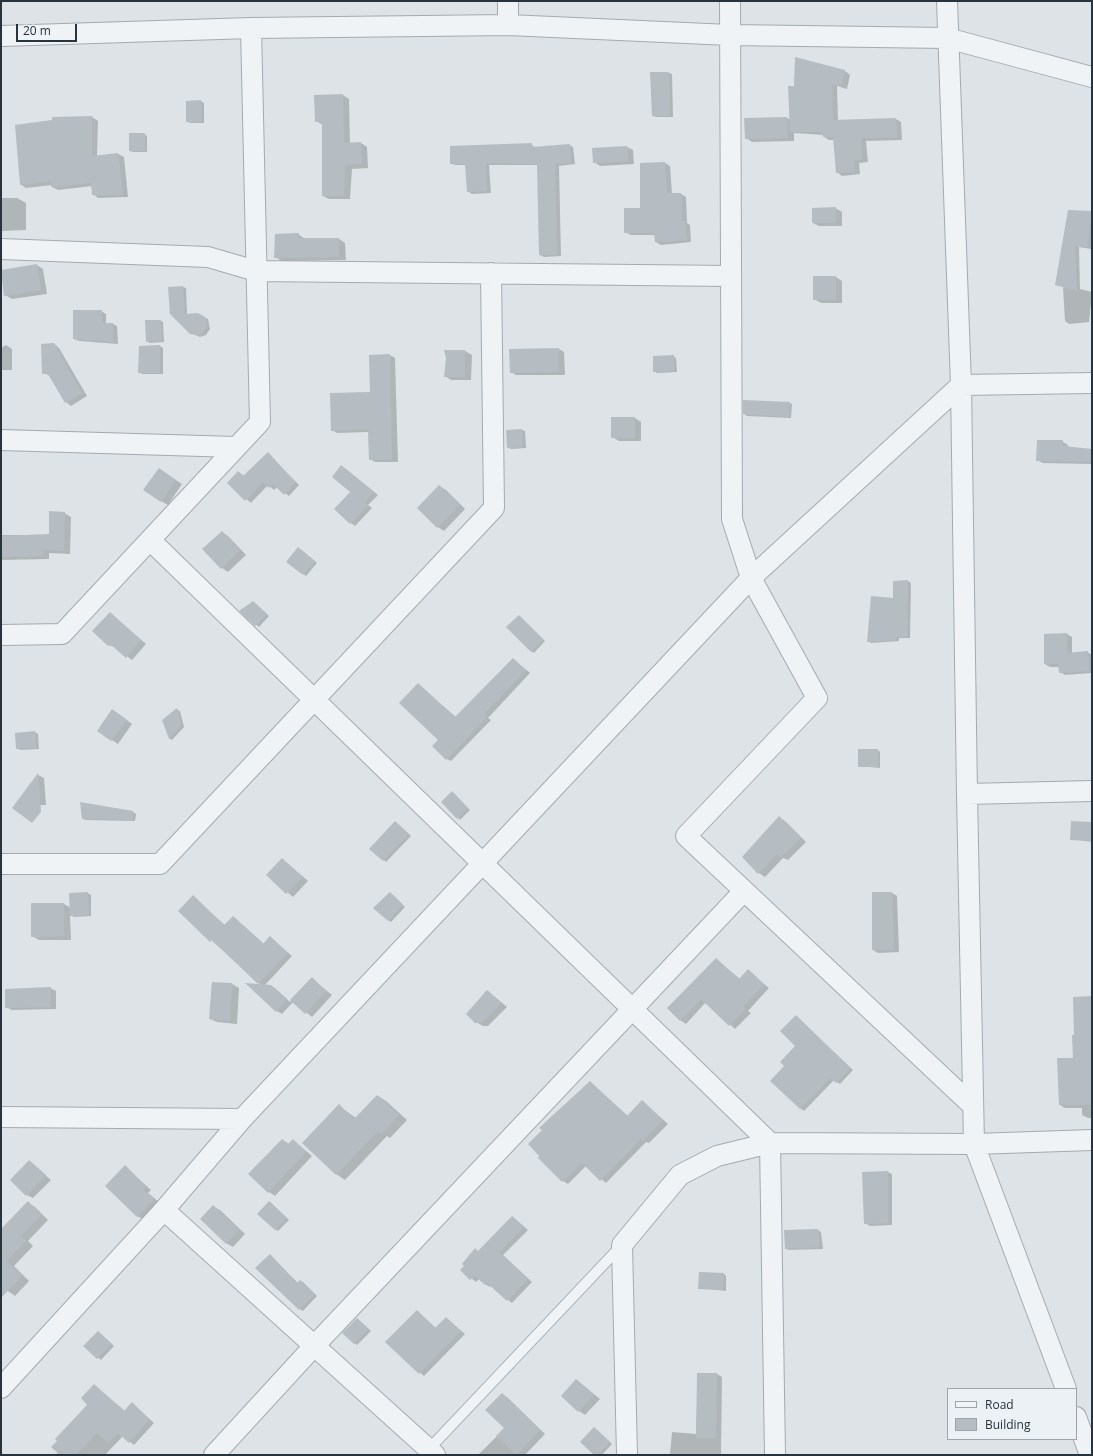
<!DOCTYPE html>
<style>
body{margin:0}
#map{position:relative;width:1093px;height:1456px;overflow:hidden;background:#dde3e7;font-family:"Open Sans",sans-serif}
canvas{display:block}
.frame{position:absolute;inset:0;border:2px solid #27333d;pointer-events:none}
.legend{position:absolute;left:947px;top:1388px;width:130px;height:52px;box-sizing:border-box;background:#ecf1f5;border:1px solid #9da5ab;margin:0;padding:5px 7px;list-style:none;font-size:12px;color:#27333d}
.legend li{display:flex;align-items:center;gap:8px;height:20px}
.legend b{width:20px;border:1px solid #9da5ab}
.scale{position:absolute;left:16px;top:24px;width:61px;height:18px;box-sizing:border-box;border:2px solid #27333d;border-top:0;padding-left:5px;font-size:12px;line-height:14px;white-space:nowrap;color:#27333d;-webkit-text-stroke:3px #ecf1f5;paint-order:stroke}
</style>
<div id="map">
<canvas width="1093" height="1456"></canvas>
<div class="frame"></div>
<ul class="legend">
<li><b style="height:5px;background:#f0f3f5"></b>Road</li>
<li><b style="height:11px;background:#b5bdc3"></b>Building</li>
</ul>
<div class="scale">20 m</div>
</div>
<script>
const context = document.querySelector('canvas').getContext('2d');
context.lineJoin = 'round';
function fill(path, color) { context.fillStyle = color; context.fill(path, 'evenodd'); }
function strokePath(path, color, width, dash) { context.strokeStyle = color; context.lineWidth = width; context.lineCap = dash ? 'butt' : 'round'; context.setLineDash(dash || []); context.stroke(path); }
fill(new Path2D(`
 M845,71l5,4 -3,14 -10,-3 1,35 58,-2 5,3 1,18 -36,1 2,21 -9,1 1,11 -18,2 -5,-4 -2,-32h-6l-5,-3v-2l-30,-2v8l-42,1 -6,-4 -1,-19 42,-1 4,2 4,-33z
 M651,73h18l3,1 1,43h-17l-3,-1z
 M343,95l6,4 1,45 11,-1 6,4 1,21 -16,1 -2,30h-21l-6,-3v-71l-7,-4z
 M201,101l3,2v20h-14l-3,-2z
 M92,117l6,4 -1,35 21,-2 6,3 4,40 -30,1 -5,-4 -1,-8 -34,4 -6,-3v-2l-26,3 -6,-4z
 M144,134l3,2v16h-14l-3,-1z
 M531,144l4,4 34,-3 4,2 2,17 -16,2 2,90 -17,1 -4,-2 -2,-90h-49l2,28 -19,1 -4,-3 -2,-26h-11l-4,-2z
 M627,147l6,3 1,14 -34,2 -6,-4z
 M665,163l5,3 2,28h9l5,3 1,26 3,2 1,17 -30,3 -5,-3 -1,-7h-24l-6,-3 16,-23z
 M1,198h16l9,5v27l-25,1z
 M835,208l7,4v14h-23l-6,-3z
 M1069,211l23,1 -1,37 -12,-2 1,42 12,3 -3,30 -20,2 -4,-3 -2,-34z
 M298,234l7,5h34l6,4 1,17 -64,1 -7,-4z
 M37,265l6,4 4,25 -35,5 -7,-4z
 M836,277l6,4v22h-21l-7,-4z
 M183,287l3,1 1,26h11l10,5 2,10 -4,6 -6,2 -10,-4 -19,-19z
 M101,311l5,3v10h7l4,2 1,18 -39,-3 -5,-2z
 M161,321l2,1 1,20 -14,1 -3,-2z
 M54,344l5,4 28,48 -16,10 -5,-4 -15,-26 -8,-3z
 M6,345l6,4v21h-11v-22z
 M160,346l3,2v26h-21l-3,-2 1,-25z
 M559,349l5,3 1,23h-49l-5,-3z
 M446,351h19l7,4 -1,25h-20l-6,-4 2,-18z
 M390,355l5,3 3,104h-23l-5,-3 -1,-27 -32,1 -5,-3 39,-37z
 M673,356l3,2 1,14 -20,1 -3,-2z
 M789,403l3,1 -1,14 -44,-2 -3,-2z
 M612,418h23l6,4v19h-22l-7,-4z
 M522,430l3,1 1,17 -15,1 -3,-2 -1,-16z
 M1063,442l5,3v3l24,2v14l-49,-1 -6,-3z
 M268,454l31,31 -10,11 -12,-9 -3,3 -6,-5 -17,18 -23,-20 11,-11 5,4z
 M346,469l32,26 -10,10 4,3 -17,18 -4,-3v-31z
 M165,473l17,11 -14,21 -7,-4z
 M439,486l7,4 19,19 -21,22 -6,-4 -20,-19z
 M64,513l7,4 -1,37 -21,-1v6l-48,1v-25h49z
 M222,532l6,4 18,19 -18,17 -6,-4z
 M299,548l18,15 -11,13 -18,-15z
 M908,581l3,2 -1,55h-11v3l-28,2 -3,-2 26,-42v-17z
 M256,604l13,12 -10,11 -18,-16z
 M110,613l36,31 -14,16 -17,-13 -7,-2z
 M519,616l26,25 -11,12 -3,-2z
 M1067,634l5,3v16l15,-1 5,3v18l-27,2 -5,-3 -1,-5h-9l-5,-3z
 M513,659l17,14 -42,45 3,2 -40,41 -4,-2 -29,-74 38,32z
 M177,710l3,1 4,16 -12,13 -2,-1 -6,-19z
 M119,714l13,10 -14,20 -20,-13z
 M35,732l3,2 1,15 -19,1 -3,-2z
 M878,750l2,2v16l-21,-2z
 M38,775l6,3 2,27h-22l-6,-3z
 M452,792l18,18 -10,10 -2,-2z
 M133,812l3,2 -1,7 -50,-1 -2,-1z
 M779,817l6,4 21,21 -18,18 -5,-2 -18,19 -6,-4 2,-37z
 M1092,823v19l-21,-3z
 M398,824l13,12 -25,26 -15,-13z
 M282,859l26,22 -15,16 -26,-22z
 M88,893l3,2v21l-17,1 -4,-2 1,25h-32l-7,-4v-32h32l7,4z
 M892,893l5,3 2,56 -21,1 -5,-3z
 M393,895l12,12 -14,15 -3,-2z
 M193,897l33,29 8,-9 30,27 6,-7 22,19 -27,29 6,1 5,3 14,13 22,-23 20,16 -20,22 -19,-15 -11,12 -5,-3 -16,-26 -82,-74z
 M716,959l24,20 8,-8 21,17 -21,23 3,2 -16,16 -29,-27 -20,22 -6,-4z
 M212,983l20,1 7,4 -2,36 -20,-2 -7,-3z
 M50,988l6,3v18l-44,1 -6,-3z
 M488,991l19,16 -19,19h-5l-7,-4z
 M1092,997v121h-4l-6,-3v-7h-17l-5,-3 14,-46 1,-23z
 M796,1016l57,54 -13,14 -6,-4 -30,31 -4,-3 -14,-42 11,-20z
 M590,1082l38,34 14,-15 26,23 -19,19 -3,-1 -40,41 -20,-17 -18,18 -5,-3z
 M378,1096l8,5 21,19 -17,18 -3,-2 -42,44 -9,-6 3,-68 17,12z
 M283,1140l6,4 4,-4 19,16 -37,40 -6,-4z
 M29,1161l22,19 -18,18 -6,-3z
 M125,1167l26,23 -3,3 11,9 -16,17 -6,-3z
 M888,1172l4,2v51l-22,1 -5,-3z
 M270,1202l19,18 -11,11 -3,-2z
 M28,1203l7,4 13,13 -20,21 5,5 -19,20 15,15 -14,15 -14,-10v-60l2,2z
 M214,1207l6,3 25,24 -12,13 -7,-4z
 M513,1217l15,13 -25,25 29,27 -20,21 -21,-17 -1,1 -5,-3 -6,-5 -3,3 -15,-12z
 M818,1230l3,2 2,17 -34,1 -3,-1z
 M270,1255l28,28 2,-2 3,1 14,14 -14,15 -3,-2z
 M724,1274l2,2v15l-27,-3z
 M417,1311l19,17 10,-10 19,16 -41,42 -38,-34z
 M360,1321l11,10 -14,14 -3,-2z
 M101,1334l13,12 -13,14 -16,-14z
 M698,1374h19l5,3 -1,78h-51l2,-23 24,2z
 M577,1380l23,19 -15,16 -6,-4z
 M94,1385l31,26 8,-7 21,19 -20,22 -11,-9 -18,19h-49l33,-51z
 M502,1394l6,4 37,36 -20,21h-47l27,-27z
 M597,1430l15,14 -10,11h-5z`), '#0003');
fill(new Path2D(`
 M795,57l50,13 -4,16 -9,-2 1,36 63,-2 1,19 -36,1 1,22h-8l1,12 -19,1 -3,-36h-10l-1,-5h-32l-2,-46h6z
 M650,72h19l1,44h-18z
 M343,94l1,49 17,-1 1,22 -17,1 -1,31h-22v-74h-7l-1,-27z
 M201,100l1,22h-16v-21z
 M92,116v40l26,-3 5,42h-31l-1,-12 -40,4v-6l-31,4 -5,-60 37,-5v-3z
 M787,117l1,21 -43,1 -1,-21z
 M129,133h16v18h-16z
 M532,143v4l38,-3 1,19 -16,1 2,91h-18l-2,-91 -51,-1 1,28 -20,1 -2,-28h-15v-18z
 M627,146l1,15 -35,2 -1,-15z
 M665,162l2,31h14l1,28h3l2,19 -32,2 -1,-9h-30v-25h16v-45z
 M836,207v16h-24v-15z
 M1068,210l24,1 -5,37 -12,-2 2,45 -22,-6z
 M299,233v5h40v19l-65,1 1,-24z
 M37,264l4,26 -37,6 -3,-26z
 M813,276h23v24h-23z
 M183,286l2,28 13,-1 7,4 2,3v7l-7,8 -10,-1 -20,-20 -2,-27z
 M73,310h29v13h11v19l-40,-3z
 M145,320h16l1,21 -16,1z
 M54,343l28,50 -17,10 -17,-29h-6l-1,-30z
 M160,345v28h-22l1,-27z
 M559,348v24l-49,1 -1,-24z
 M444,350h21v27h-21l2,-19z
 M390,354l2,105 -23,1 -1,-29 2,-2 -39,2 -1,-38 40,-1 -1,-37z
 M674,355v16l-21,1v-16z
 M743,400l47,2 -1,15 -46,-3z
 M611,417h24v21h-24z
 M522,429l1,18 -16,1 -1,-18z
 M1037,440h26v6l29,3v13l-56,-1z
 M268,452l27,30 -11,13 -11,-11 -4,4 -6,-6 -18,19 -18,-18 11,-12 5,5z
 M341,465l33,27 -9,10 3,3 -18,19 -16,-15 16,-17 -18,-15z
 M159,468l17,12 -15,22 -18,-12z
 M439,485l21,20 -23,23 -20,-20z
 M49,511l16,1 -1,39 -21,-1v6l-42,1v-21l48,-2z
 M222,531l18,19 -19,19 -19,-20z
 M298,547l17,14 -12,14 -17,-13z
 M908,580l-1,57h-11l1,3 -30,2 4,-46 22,2v-17z
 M253,601l14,13 -12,12 -16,-15z
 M110,612l31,28 -15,18 -16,-14 -2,2 -16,-15z
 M519,615l24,24 -12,13 -25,-25z
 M1067,633v20l21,-2 1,20 -30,2 -1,-9h-14v-30z
 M513,658l13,12 -42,44 3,3 -41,43 -14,-14 6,-6 -39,-37 19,-20 37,34z
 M177,708l4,18 -12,13 -7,-19z
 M112,709l15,11 -16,21 -14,-10z
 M35,731l1,17 -20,1 -1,-16z
 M858,749h20v18h-20z
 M38,773l3,39 -9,11 -20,-15z
 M452,791l16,17 -11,11 -16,-17z
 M80,802l53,9 -1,9 -50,-1z
 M779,816l22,22 -20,19 -4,-3 -19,20 -16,-17z
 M395,821l14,13 -26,27 -14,-12z
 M1071,821l21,1v19l-22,-1z
 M282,858l21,19 -17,17 -20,-19z
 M88,892l1,23 -19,1 -1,-23z
 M390,892l13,13 -15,16 -15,-13z
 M872,892h20l2,58h-22z
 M193,895l31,30 9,-9 30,28 7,-8 18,17 -30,31 13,1 16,14 -11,13 -31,-29 13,1 -46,-44 -2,2 -32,-31z
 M31,903h33v33l-33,1z
 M716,958l23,21 9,-10 16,15 -21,23 3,2 -17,17 -28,-27 -21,22 -13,-13z
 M312,977l14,14 -21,23 -15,-14z
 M212,982l20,1 -2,38 -21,-2z
 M51,987l-1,20 -45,1v-19z
 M487,990l14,13 -19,20h-7l-9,-9z
 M1092,996v109h-33l-2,-47h16l-1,-23h2l-1,-38z
 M796,1015l54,53 -14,15 -6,-5 -30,31 -30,-28 14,-15 -4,-4 15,-16 -15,-15z
 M590,1081l37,35 15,-16 21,20 -20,21 -2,-2 -41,42 -18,-18 -20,19 -24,-24 1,-2 -11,-12 14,-14 -3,-2z
 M377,1095l22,20 -18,19 -3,-3 -42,44 -34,-32 37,-39 15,15z
 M282,1139l6,5 5,-5 13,13 -38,41 -20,-19z
 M29,1160l17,15 -20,21 -16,-16z
 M125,1165l21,21 -3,4 11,9 -17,18 -32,-31z
 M888,1171v52l-24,1 -2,-52z
 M28,1201l13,14 -20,21 5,5 -19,20 15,15 -21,22v-69z
 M269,1201l18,17 -12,12 -18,-16z
 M213,1205l26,25 -13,14 -26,-25z
 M512,1216l12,11 -25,25 29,27 -21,22 -20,-18 -2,2 -10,-9 -5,4 -10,-10 4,-4 -2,-2 13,-16 3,3z
 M818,1229l2,18 -35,2 -1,-19z
 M270,1254l27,29 3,-3 15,14 -16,16 -44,-42z
 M699,1272l25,1 -1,17 -25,-1z
 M417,1310l18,18 11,-11 15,14 -42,43 -34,-32z
 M357,1318l12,11 -15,15 -12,-11z
 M98,1331l14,13 -15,15 -14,-13z
 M697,1373h20l-1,65h-20z
 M576,1379l18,16 -16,17 -17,-16z
 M94,1384l30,27 8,-9 17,17 -20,24 -11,-10 -10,10 -11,-10 -21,22h-16l-9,-8 6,-6 -2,-2 32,-34 -6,-7z
 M502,1393l38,37 -24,25 -20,-19 8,-8 -19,-18z
 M594,1427l16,15 -12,13h-4l-14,-13z`), '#b5bdc3');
const service = new Path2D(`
 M429,1449l192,-203`);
const minor = new Path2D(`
 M508,1v24
 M730,1l2,518 19,59 66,120 -131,138 287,270
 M947,1l14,384 6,409 7,350 92,245
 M1,36l250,-8 257,-3 222,10 217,3 145,39
 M1,249l207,8 48,14 475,5
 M1,440l235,7
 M150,540l620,603 5,312
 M1,635l61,-1 198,-212 -9,-394
 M967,794l125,-3
 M1,864h159l334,-356 -3,-235
 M1,1117l241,2
 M164,1210l271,245
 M1,1388l163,-178 78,-91 509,-541 210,-193 131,-2
 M1076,1417l14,38
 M214,1455l101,-110 429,-454
 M627,1455l-5,-210 58,-70 37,-19 53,-13 204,1 118,-4`);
strokePath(service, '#a3abb1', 12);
strokePath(minor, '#a3abb1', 22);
strokePath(service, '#f0f3f5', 10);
strokePath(minor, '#f0f3f5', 20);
</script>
